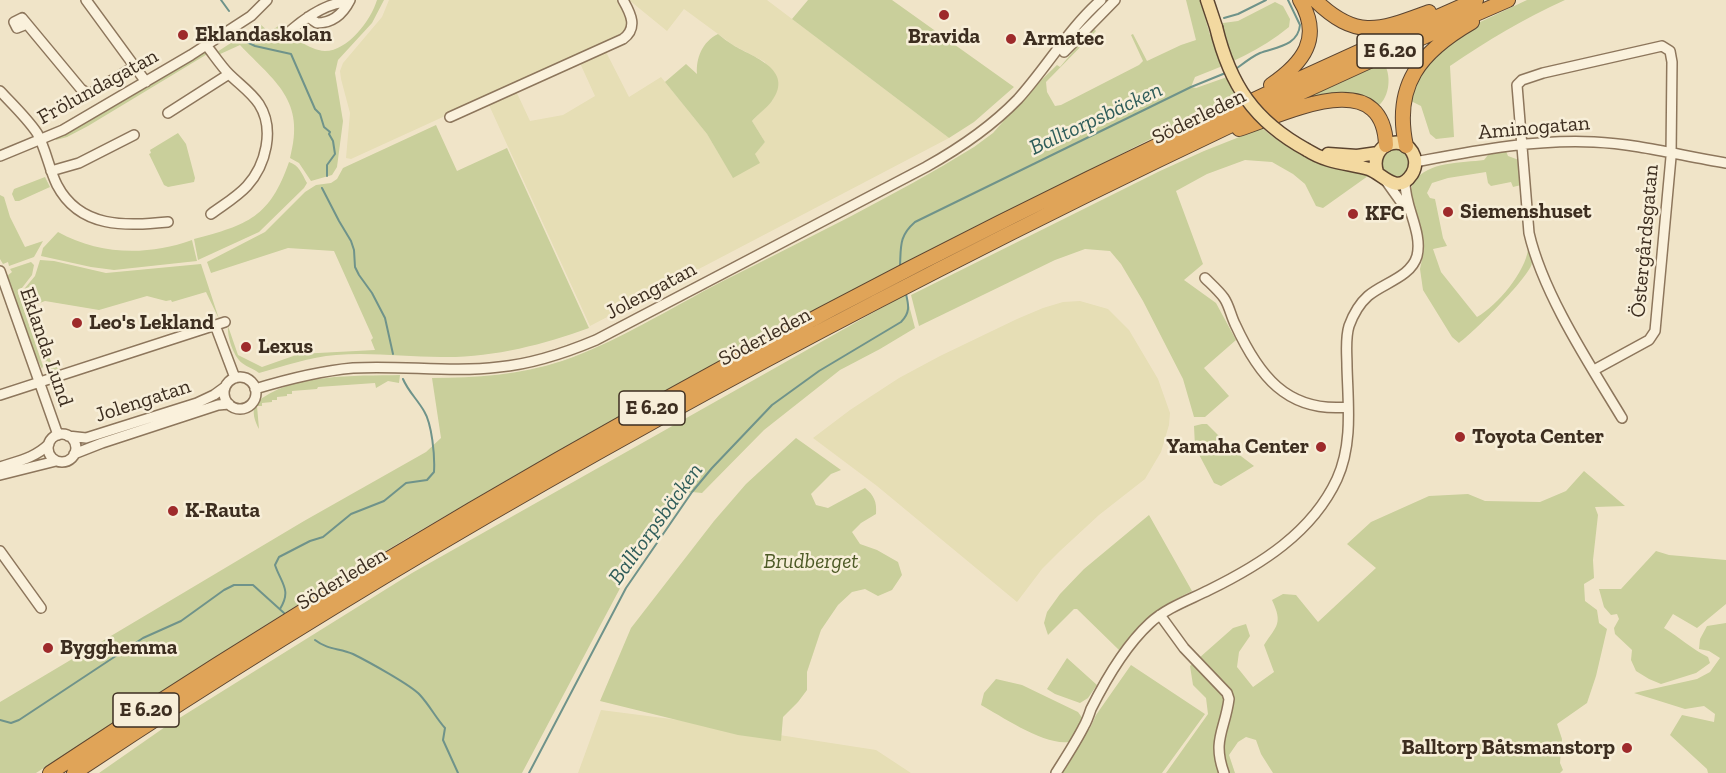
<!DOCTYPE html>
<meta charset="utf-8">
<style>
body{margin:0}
canvas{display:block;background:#f0e4c8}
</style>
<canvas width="1726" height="773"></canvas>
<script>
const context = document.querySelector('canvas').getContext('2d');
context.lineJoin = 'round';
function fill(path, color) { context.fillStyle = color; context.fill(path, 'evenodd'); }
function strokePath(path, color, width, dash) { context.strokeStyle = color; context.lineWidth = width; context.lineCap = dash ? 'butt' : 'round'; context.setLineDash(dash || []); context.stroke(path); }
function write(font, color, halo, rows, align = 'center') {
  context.font = font + ' "Zilla Slab",serif'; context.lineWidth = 5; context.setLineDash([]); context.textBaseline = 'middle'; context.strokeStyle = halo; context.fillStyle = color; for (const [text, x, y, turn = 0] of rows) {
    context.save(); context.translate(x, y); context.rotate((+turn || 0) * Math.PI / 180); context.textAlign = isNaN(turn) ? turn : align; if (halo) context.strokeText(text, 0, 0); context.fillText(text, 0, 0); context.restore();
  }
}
fill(new Path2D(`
 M389,0h231l6,9 3,23 -278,127 -5,-1 4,-45 -9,-34 -1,-8 3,-8 39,-46z
 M629,0h138l182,138 -359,188 -102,-223 28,-12 14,30 33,-6 32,-19 -16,-35 26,-11 24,47 32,-20 46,57 26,43 32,-35 -13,-21 21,-21 -8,-38 -32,-17 -49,-36 -17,22z
 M1080,301l28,8 21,21 29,49 12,34 -1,12 -8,27 -16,27 -46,36 -39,36 -18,18 -25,33 -140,-116 -64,-48 37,-28 49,-32 41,-22 77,-37 26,-11 20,-6z
 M601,710l101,13 174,27 35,23h-333z`), '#e6deb5');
fill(new Path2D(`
 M377,0h7l-12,23 -34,37 -3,13 8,48 -6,46 -5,8 -21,6 -12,-18 -9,-5c16,-58 -15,-76 -50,-113l-22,10 -1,-3 43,-28 9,8 11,-7c11,11 29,25 45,26 23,0 46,-31 52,-51z
 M808,0h84l122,87 -40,35 -25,16 -157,-119z
 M1186,0h14l10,35 13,-12 15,-2 37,-19 8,4 7,13 -1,8c-28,23 -60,37 -94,50l-4,10 5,1 31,-11 10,18c-262,133 -524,266 -778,413 -144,82 -283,175 -423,265h-36v-71l304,-181 122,-69 15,-14 -9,-60c44,0 88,-3 130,-17 53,-18 109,-53 159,-79 85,-43 172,-85 253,-135l19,-14 37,-42 27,-26 3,2 33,-39 3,3 -50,51 1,10 8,14 6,-1 78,-40 4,-4 -12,-26 2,-1 14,27 34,-16 15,-5z
 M1527,0h38c-42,19 -77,40 -115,66l4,71 -18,2 -6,-5 -9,-28 -12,-6 19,-41 50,-36z
 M718,34c5,4 10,8 15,11 19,12 62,24 39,56 -5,7 -14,13 -20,20l13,21 -10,12 5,9 -27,15 -26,-44 -42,-52 21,-18 11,10c-1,-16 5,-32 21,-40z
 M205,52l4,1 -121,73 -21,11 -11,3 -1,-3 25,-11z
 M1383,62c9,12 7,35 -5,44 -29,-30 -79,-1 -111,11l75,-39z
 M436,125l21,46 50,-23 82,180c-47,17 -97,30 -148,29 -35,0 -70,-5 -105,-2 -27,2 -51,11 -77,18 -5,-4 -12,-6 -17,-10 -9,-7 -15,-27 -14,-37l10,29 24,12 37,-13 76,-4 -4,-10 2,-2 -39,-87 -46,-3 -77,25 -4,-11 58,-30 40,-40 11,-7 15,-2 6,-4 6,-11z
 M1262,128c30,26 69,37 106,48l-45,32 -7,-2 -11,-22 -12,-10 -21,-12 -27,-2 -38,14 -31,17 27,73 -19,16 32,23 20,37 -32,28 25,28 -24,21h-11l-11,-38 -40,-78 -22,-37 -11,-13 -25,-2 -30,11 -136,66 -8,-31 249,-124 44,-20z
 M178,133l8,11 9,34 -1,4 -26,5 -4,-2 -15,-31 2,-1 -1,-3z
 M1381 163a14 14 0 1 1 28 0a14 14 0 1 1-28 0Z
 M1506,151l2,5 11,4 2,25 -8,2 -2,-5 -20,4 -3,-3 -2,-11 -38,6 -16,5 -5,10 3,5 5,1 8,39 4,8 -14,3 8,23 36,45c20,-11 49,-46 51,-68 3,5 6,11 3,17 -8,17 -57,66 -72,77l-7,-6 -29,-47 -3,-21 4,-19 -14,-55c1,-4 1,-9 4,-13 13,-21 49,-19 70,-22l4,-5z
 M289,162c10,3 13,12 18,21l-3,5 -45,44 -61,28 -4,-21c54,-14 76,-22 95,-77z
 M45,177l5,10 -31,14h-4l-3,-7 2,-5z
 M0,195l4,2 6,20 15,30 18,-6 -9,16 -25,9 -1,-4 -5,2 -3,-5z
 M58,232c41,23 90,24 134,8l5,21 -83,9 -23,-3 -50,-11 2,-8z
 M40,260l14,1 52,12 95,-9 18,55 -13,-27 -34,10 -1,-2 -5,1 -19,-5 -48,14 -54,-9 -13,5 20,59 2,3 3,-1 2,5 -7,1 -11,-20 -19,-58 3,-7 10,-12z
 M31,262l3,3 -2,10 -14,18 25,73 -1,3 -9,-19 -26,-74 5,-4 -2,-3z
 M906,294l9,34 -35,21 -40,21 -76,60 -62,63 -10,-1 -9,2 -57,83 -104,196h-423l66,-46 247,-154z
 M400,375l-1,8 -11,-2 -12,7 -1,-5 -57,4 -1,2 -25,2v3h-5v2l-10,1v3h-5v2l-10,1v3h-5l2,23c-4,-7 -8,-18 -3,-26 34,-30 101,-27 144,-28z
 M1202,424h5l26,26 21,16 -33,20 -7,-3 -19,-36 -1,-21z
 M796,438l45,32 -10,4 -20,20 5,11 12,3 37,-20c9,7 12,14 11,26l-15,9 -9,9 8,12 17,6 21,12 4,13 -10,15 -14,6 -13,-7 -13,3 -14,13 -17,25 -14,42v18l-9,12 -15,15 -2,24 -43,-6 -138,-34 31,-73 83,-107 32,-37z
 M1584,471l41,35 -30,1 3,8 -5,45 1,18 -10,6 1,17 12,9 2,13 8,6 -11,47 -9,27 -30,21 5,15 -2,24 3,7 -3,3h-287l-12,-19 -5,-14 -10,-3 -8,5 -9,13 6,18h-69l42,-59 -2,-16 -13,-13 -3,-19 43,-38 13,-4 4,12 -11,16 -2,15 16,20 21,-15 -10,-27c13,-20 19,-21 8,-45l11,-6 13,1 22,27 58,-54 -29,-24 24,-22 58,-26 39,-2 17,7 55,1 26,-11z
 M1149,515l43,76c-34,16 -50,29 -73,59l-42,-41h-3l-26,26 -4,-12 3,-11 13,-18 24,-25z
 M1656,551l13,4 57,5v44l-29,24 -24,-14 -9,14c15,9 29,22 44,29l2,6 -14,10 -35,11 -12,-5 -13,-8 -5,-11 1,-10 -17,-16 -1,-6 5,-9 -2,-5 -6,1 -7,-8 -5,-18h22z
 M1726,623v150h-18l-1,-4 -37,-34 12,-20 32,7 1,-8 -11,-8 -19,3 -51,-16 63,-14 13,-7 10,-14 -11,-7 -10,-2 1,-10 7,-13z
 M1067,658l30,27 -9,13 -8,5 -25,-9 -8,-5z
 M1131,665l74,49 -43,59h-100l29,-47 5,-11z
 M996,679l26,6 56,27 5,7 -10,22c-24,8 -70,-24 -92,-36l3,-12z`), '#c9cf9b');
strokePath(new Path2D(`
 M221,0l8,11
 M1224,18l14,-4 28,-14
 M247,42l8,4 36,8 24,55 5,5 4,13 6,5 -1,2 4,7 2,13 -8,11v11
 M1236,69c8,-6 15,-12 24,-16 16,-6 38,-7 40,-28l-12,-25
 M322,188l17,33 12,20 3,9 1,17 4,8 13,18 13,25 8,36
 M900,266c1,-20 -1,-30 15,-44l276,-135 37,-15
 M280,609c12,-19 1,-26 -5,-44l4,-8 31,-16 13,-4 28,-23 33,-13 22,-18 21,-3 7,-8c1,-16 -2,-48 -10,-61 -7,-12 -16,-20 -21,-32
 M315,640c13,10 24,8 38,14 14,7 58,31 67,41 10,11 16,23 25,33l-2,12 15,33
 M0,720l11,3 8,-3 124,-82 38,-17 43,-31 10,-5h19l31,28
 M529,773l97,-185 66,-96 20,-24 60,-63 47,-34 82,-49c9,-9 8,-16 5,-28`), '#6f938a', 2);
const minor = new Path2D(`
 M86,0l60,82
 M308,17l9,6c16,0 26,-9 33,-23
 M27,24l-10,4 -3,-6 8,-4 59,71 6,4h4l44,-27
 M289,32c16,-14 38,-30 60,-30
 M206,45c8,10 15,21 23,29 10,10 22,18 30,30 16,25 7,61 -12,82 -10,11 -24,19 -36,28
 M1064,52l51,-52
 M0,91c12,13 27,27 37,42 9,16 12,36 20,52 23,44 69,41 111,37
 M168,113l61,-39
 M450,117l173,-78c15,-11 8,-25 0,-39
 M0,156l63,-26 128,-75 60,-39 16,-16
 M1415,162c59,-11 119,-23 179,-20 45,2 88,14 132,21
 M51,171l28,-8 55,-28
 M1386,181l20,28
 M0,271l58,164
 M1205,278c6,6 14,13 19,20 5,7 7,18 11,26 23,50 51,89 113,83
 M215,325l20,53
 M1594,370l55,-30 6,-9 16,-174 1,-95 -2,-11 -8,-5 -119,27 -21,7 -5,5 12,148c14,61 61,132 93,185
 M224 393a16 16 0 1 1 32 0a16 16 0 1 1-32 0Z
 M255,389c33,-10 64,-18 98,-21 49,-3 98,5 146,-1 34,-3 66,-14 97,-27l330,-173c34,-19 65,-40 92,-68 29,-32 51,-71 83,-99
 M0,395l225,-73
 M48 448a14 14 0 1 1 28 0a14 14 0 1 1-28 0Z
 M68,436l18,2 111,-35 17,-8 11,-8
 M74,454l28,-11 116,-38 11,-1
 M0,467c18,-6 35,-9 49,-23
 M0,475l56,-14
 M0,551l41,57
 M1160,615l24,33 43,45 2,6c-4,31 -17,41 -5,74
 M1056,773c10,-16 20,-31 28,-47 3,-5 5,-11 7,-17 15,-30 34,-63 59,-86 16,-15 39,-23 59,-33 51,-25 103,-57 128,-111 16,-35 11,-75 10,-112 0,-14 -2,-28 2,-41 4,-11 10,-22 19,-30 15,-13 43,-19 49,-40 6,-24 -13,-50 -12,-75`);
const major = new Path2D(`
 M1207,0l9,27
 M1307,150c20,13 40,13 62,19 13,4 28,28 43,5 3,-5 4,-12 2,-18 -9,-25 -46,-12 -37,16
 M1328,154l29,2 21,-3`);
const highway = new Path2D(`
 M1315,0c42,41 65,30 114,12
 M1271,85c32,-22 52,-47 29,-85
 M1239,129c44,-14 144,-66 147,16
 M1406,146c-13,-61 14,-94 66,-124
 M50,773c450,-299 931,-558 1426,-773
 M74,773c277,-185 567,-351 864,-503 187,-96 377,-187 570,-270`);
strokePath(minor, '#8d765c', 12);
strokePath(major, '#5b4430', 15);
strokePath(highway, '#5b4430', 16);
strokePath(minor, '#faf1dc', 9);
strokePath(major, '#f3d9a0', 12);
strokePath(highway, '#e0a458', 14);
const majorBridge = new Path2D(`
 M1216,27c14,58 38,94 91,123`);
strokePath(majorBridge, '#5b4430', 15, []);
strokePath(majorBridge, '#f3d9a0', 12);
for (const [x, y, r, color] of [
 [944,15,6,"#9e2a2b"],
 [183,35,6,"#9e2a2b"],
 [1011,39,6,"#9e2a2b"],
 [1448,212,6,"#9e2a2b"],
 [1353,214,6,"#9e2a2b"],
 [77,323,6,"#9e2a2b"],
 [246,347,6,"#9e2a2b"],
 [1460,437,6,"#9e2a2b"],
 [1321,447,6,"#9e2a2b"],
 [173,511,6,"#9e2a2b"],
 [48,648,6,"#9e2a2b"],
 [1627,748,6,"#9e2a2b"]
]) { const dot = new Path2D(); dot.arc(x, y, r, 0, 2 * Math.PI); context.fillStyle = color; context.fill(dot); strokePath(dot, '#f7eed8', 2); }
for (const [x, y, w] of [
 [1390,51,66],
 [652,408,66],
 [146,710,66]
]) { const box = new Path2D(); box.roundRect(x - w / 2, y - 17, w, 34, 4.5); context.fillStyle = '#f7eed8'; context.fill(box); strokePath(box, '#3d2e20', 1.5); }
write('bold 20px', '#3d2e20', null, [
 ["E 6.20",1390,51],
 ["E 6.20",652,408],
 ["E 6.20",146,710]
]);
write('bold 21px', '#3d2e20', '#f7eed8', [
 ["Eklandaskolan",195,35],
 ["Bravida",944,37,"center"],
 ["Armatec",1023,39],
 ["Siemenshuset",1460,212],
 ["KFC",1365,214],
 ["Leo's Lekland",89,323],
 ["Lexus",258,347],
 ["Toyota Center",1472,437],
 ["Yamaha Center",1309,447,"right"],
 ["K-Rauta",185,511],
 ["Bygghemma",60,648],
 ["Balltorp Båtsmanstorp",1615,748,"right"]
], 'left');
write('21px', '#3d2e20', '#f7eed8', [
 ["Frölundagatan",98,87,-29],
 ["Söderleden",1199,117,-26],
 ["Aminogatan",1534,128,-5],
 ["Östergårdsgatan",1645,241,-85],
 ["Jolengatan",651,291,-28],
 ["Söderleden",765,337,-28],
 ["Eklanda Lund",46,347,71],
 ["Jolengatan",143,401,-18],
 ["Söderleden",342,579,-31]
]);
write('italic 21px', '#4d5a26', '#f7eed8', [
 ["Brudberget",811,562]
]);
write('italic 22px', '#2f5d5a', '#f7eed8', [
 ["Balltorpsbäcken",1096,119,-25],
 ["Balltorpsbäcken",656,524,-54]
]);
</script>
